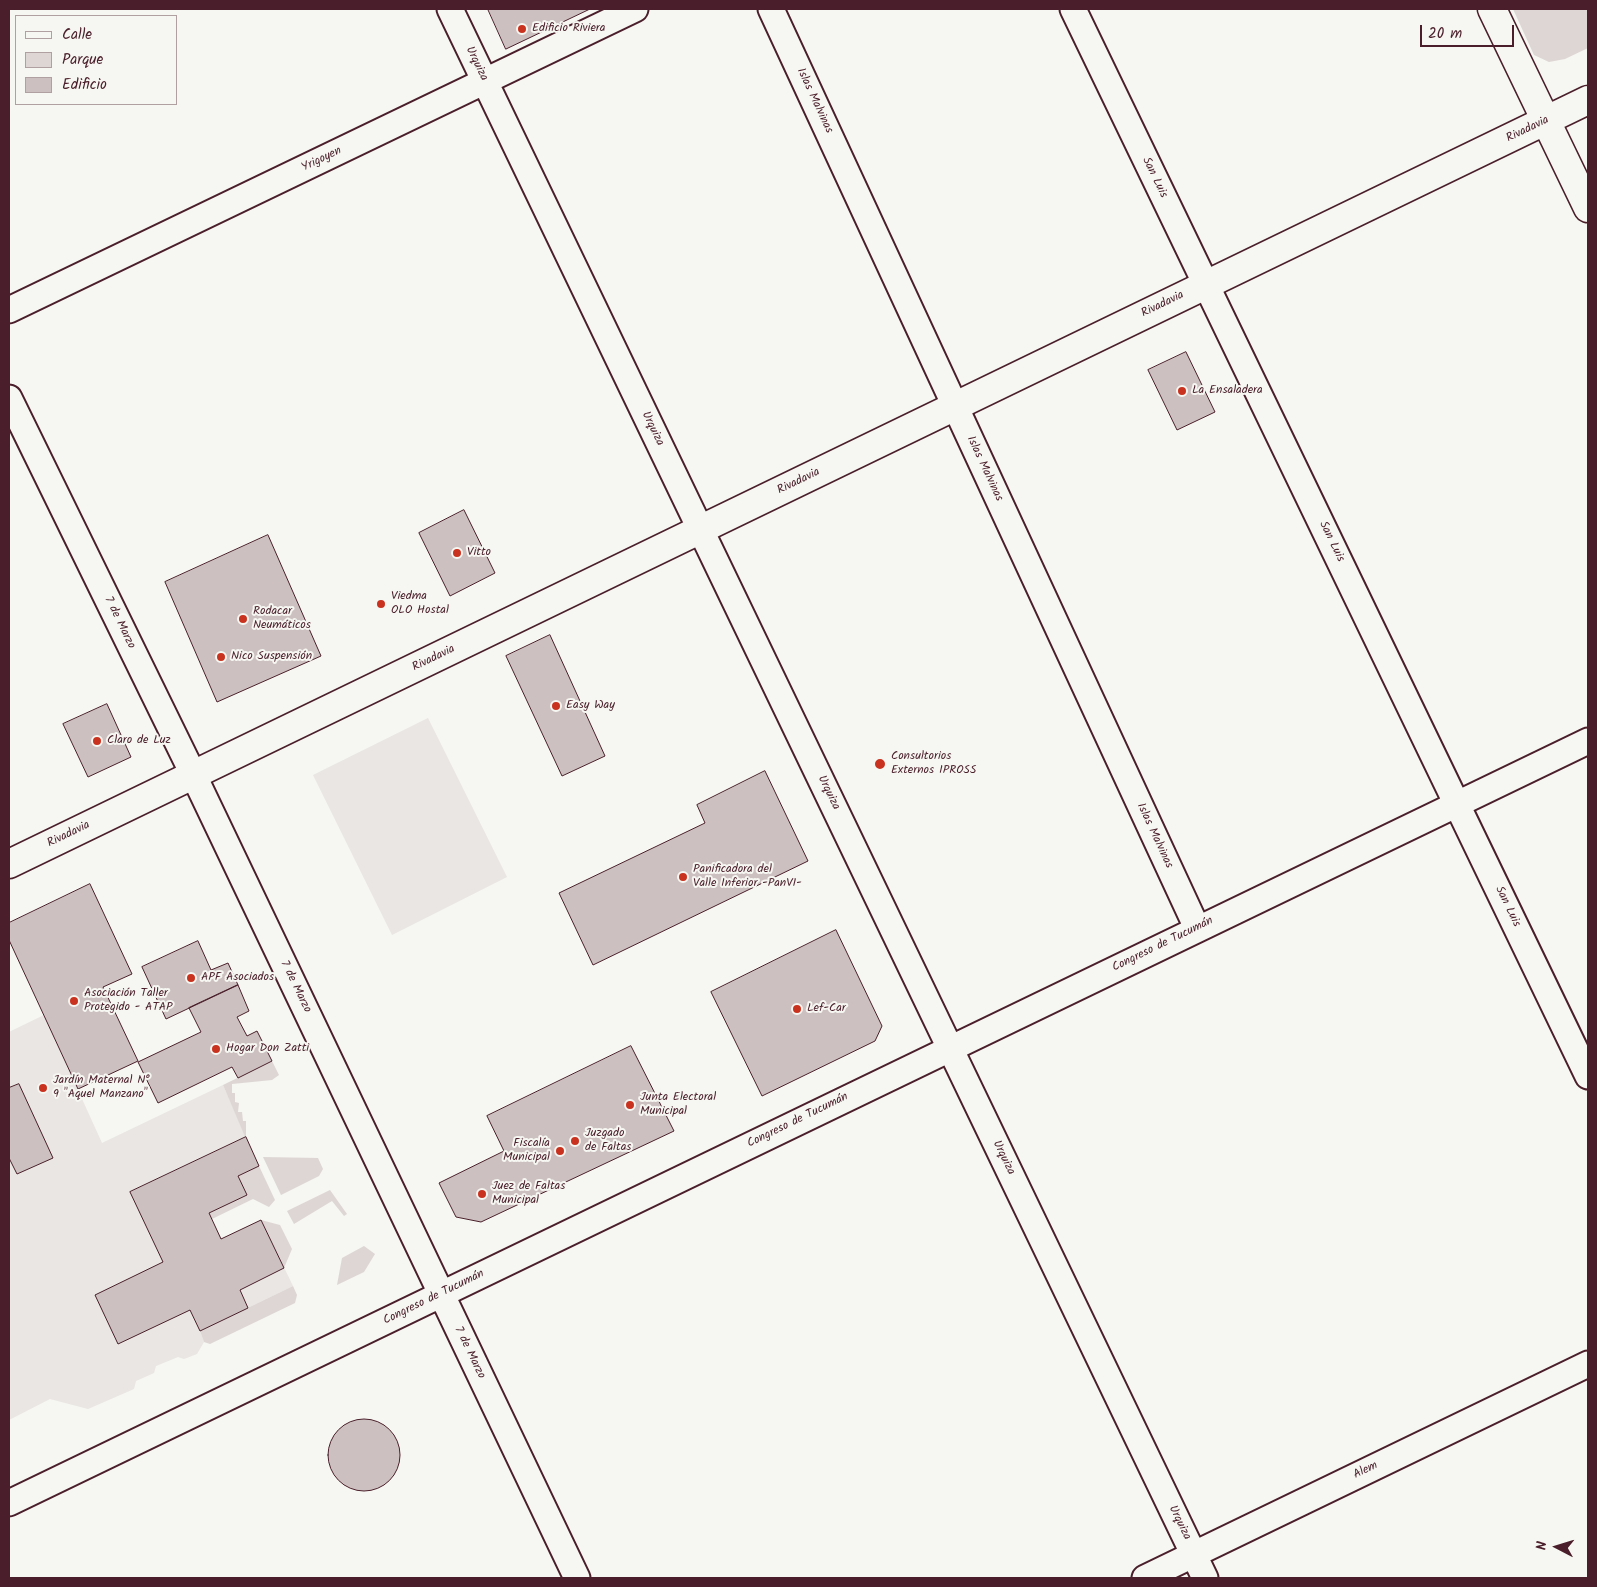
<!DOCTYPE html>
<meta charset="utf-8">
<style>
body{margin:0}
#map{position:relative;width:1597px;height:1587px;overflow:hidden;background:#f6f6f2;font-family:Kalam,sans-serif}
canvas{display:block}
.frame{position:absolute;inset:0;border:10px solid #4a1f2b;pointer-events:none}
.legend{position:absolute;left:15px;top:15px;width:162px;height:90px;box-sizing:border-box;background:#f6f6f2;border:1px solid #b1a0a2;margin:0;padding:6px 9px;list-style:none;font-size:15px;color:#4a1f2b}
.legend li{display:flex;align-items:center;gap:10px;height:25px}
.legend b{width:25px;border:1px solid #b1a0a2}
.north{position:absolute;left:1532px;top:1522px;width:50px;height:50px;-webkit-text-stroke:4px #f6f6f2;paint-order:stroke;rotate:275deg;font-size:14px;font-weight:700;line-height:20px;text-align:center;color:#4a1f2b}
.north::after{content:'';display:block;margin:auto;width:18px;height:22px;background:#4a1f2b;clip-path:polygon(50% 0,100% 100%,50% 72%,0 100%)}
.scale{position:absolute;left:1420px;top:25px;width:94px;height:22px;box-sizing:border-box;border:2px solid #4a1f2b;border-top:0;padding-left:6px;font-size:15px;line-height:18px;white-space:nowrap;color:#4a1f2b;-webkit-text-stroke:4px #f6f6f2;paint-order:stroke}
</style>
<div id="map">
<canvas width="1597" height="1587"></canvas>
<div class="frame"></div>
<ul class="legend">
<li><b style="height:6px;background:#f6f6f2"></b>Calle</li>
<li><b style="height:14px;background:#ddd6d5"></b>Parque</li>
<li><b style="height:14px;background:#ccc1c0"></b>Edificio</li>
</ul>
<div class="north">N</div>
<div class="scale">20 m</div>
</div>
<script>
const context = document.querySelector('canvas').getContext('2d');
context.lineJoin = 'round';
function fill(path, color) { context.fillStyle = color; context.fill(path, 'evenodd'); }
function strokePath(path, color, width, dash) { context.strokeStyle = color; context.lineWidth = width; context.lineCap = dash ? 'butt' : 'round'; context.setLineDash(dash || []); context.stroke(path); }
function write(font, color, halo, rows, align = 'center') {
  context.font = font + ' Kalam,sans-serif'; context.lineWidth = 4; context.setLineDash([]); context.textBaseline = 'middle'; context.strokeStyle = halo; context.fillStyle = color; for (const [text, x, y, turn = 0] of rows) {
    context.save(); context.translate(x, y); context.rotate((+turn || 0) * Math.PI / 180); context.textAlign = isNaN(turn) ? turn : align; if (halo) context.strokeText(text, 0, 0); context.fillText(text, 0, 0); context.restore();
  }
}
fill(new Path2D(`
 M428,718l79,159 -115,58 -79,-160z
 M44,1015l58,128 121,-58 36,81 -21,10 9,19 -38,19 13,25 39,-19 32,66 -93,45 4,11 -7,12 -13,5 -6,-2 -22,9 -2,7 -18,8 -2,8 -46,20 -38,-10 -41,21v-388z`), '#e9e6e3');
fill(new Path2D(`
 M1513,9h75v39l-23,11 -16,3 -15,-7z
 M272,1061l7,14 -7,5 -40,4v9h3v9l4,1 -1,9h4l1,9h3v18l-23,-54z
 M263,1157l55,1 5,11 -4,7 -38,19z
 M259,1166l16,34 -6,7 -16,-8 -41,20 -3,-6 38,-18 -9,-19z
 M330,1190l17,24 -3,2 -12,-15 -38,23 -7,-13z
 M261,1220l19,5 12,24 -8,19z
 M364,1246l11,8 -11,18 -27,13 5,-27z
 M293,1286l4,9 -2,8 -85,41 -6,-2 -4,-11z`), '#ddd6d5');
const building = new Path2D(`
 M488,9h102l-84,40z
 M1186,352l29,60 -38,18 -29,-60z
 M464,510l31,63 -45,23 -31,-63z
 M268,535l53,121 -104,46 -52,-120z
 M550,635l55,121 -43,20 -56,-120z
 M107,704l24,53 -43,20 -25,-53z
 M765,771l43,90 -215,104 -34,-72 146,-70 -8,-18z
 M90,884l42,90 -29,13 35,74 -60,28 -69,-149v-17z
 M836,930l46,96 -7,15 -113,55 -51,-104z
 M198,941l13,29 17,-7 10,22 -72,34 -24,-52z
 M238,985l11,26 -12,6 10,19 10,-5 15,30 -34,17 -6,-11 -74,36 -20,-41 63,-30 -12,-24z
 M631,1046l43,85 -193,91 -25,-5 -17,-34 65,-32 -17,-35z
 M19,1084l34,74 -36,16 -8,-16v-70z
 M246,1137l13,29 -21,10 9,19 -38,18 12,26 40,-19 23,48 -44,22 8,18 -48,23 -10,-21 -72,34 -23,-49 68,-33 -33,-70z
 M328 1455a36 36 0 1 1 72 0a36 36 0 1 1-72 0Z`);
fill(building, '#ccc1c0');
strokePath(building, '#4a1f2b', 1);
const street = new Path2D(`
 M450,9l755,1569
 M771,9l426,919
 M1073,9l515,1067
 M9,310l626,-301
 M9,398l185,378 383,802
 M9,1503l1579,-762
 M1145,1578l443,-214`);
const secondary = new Path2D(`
 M1492,9l96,199
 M9,864l1579,-764`);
strokePath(street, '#4a1f2b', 29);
strokePath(secondary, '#4a1f2b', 31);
strokePath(street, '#f6f6f2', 25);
strokePath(secondary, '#f6f6f2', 28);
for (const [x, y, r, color] of [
 [522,29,5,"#c8321e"],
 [1182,391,5,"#c8321e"],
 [457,553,5,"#c8321e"],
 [381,604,5,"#c8321e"],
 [243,619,5,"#c8321e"],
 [221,657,5,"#c8321e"],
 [556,706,5,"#c8321e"],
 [97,741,5,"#c8321e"],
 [880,764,6,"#c8321e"],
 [683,877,5,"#c8321e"],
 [191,978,5,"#c8321e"],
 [74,1001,5,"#c8321e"],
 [797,1009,5,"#c8321e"],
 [216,1049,5,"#c8321e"],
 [43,1088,5,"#c8321e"],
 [630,1105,5,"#c8321e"],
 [575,1141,5,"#c8321e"],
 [560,1151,5,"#c8321e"],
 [482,1194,5,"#c8321e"]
]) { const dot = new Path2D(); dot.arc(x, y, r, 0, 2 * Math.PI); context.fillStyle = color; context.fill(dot); strokePath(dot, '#f6f6f2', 2); }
write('12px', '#4a1f2b', '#f6f6f2', [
 ["Edificio Riviera",532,29],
 ["La Ensaladera",1192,391],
 ["Vitto",467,553],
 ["Viedma",391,597],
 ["OLO Hostal",391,611],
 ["Rodacar",253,612],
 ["Neumáticos",253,626],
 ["Nico Suspensión",231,657],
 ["Easy Way",566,706],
 ["Claro de Luz",107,741],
 ["Consultorios",891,757],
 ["Externos IPROSS",891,771],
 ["Panificadora del",693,870],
 ["Valle Inferior -PanVI-",693,884],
 ["APF Asociados",201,978],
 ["Asociación Taller",84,994],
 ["Protegido - ATAP",84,1008],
 ["Lef-Car",807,1009],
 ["Hogar Don Zatti",226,1049],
 ["Jardín Maternal N°",53,1081],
 ["9 \"Aquel Manzano\"",53,1095],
 ["Junta Electoral",640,1098],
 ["Municipal",640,1112],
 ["Juzgado",585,1134],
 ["de Faltas",585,1148],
 ["Fiscalía",550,1144,"right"],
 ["Municipal",550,1158,"right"],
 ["Juez de Faltas",492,1187],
 ["Municipal",492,1201]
], 'left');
write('12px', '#4a1f2b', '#f6f6f2', [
 ["Urquiza",476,64,64],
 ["Islas Malvinas",814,101,65],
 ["Rivadavia",1528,130,-26],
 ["Yrigoyen",322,160,-26],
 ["San Luis",1154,178,64],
 ["Rivadavia",1163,305,-26],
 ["Urquiza",652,429,64],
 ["Islas Malvinas",984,469,65],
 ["Rivadavia",799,482,-26],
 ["San Luis",1331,542,64],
 ["7 de Marzo",119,623,64],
 ["Rivadavia",434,659,-26],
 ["Urquiza",828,793,64],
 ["Rivadavia",69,835,-26],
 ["Islas Malvinas",1154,836,65],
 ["San Luis",1507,907,64],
 ["Congreso de Tucumán",1163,945,-26],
 ["7 de Marzo",295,987,64],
 ["Congreso de Tucumán",798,1121,-26],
 ["Urquiza",1003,1158,64],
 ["Congreso de Tucumán",434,1298,-26],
 ["7 de Marzo",469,1353,64],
 ["Alem",1366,1471,-26],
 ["Urquiza",1179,1523,64]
]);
</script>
